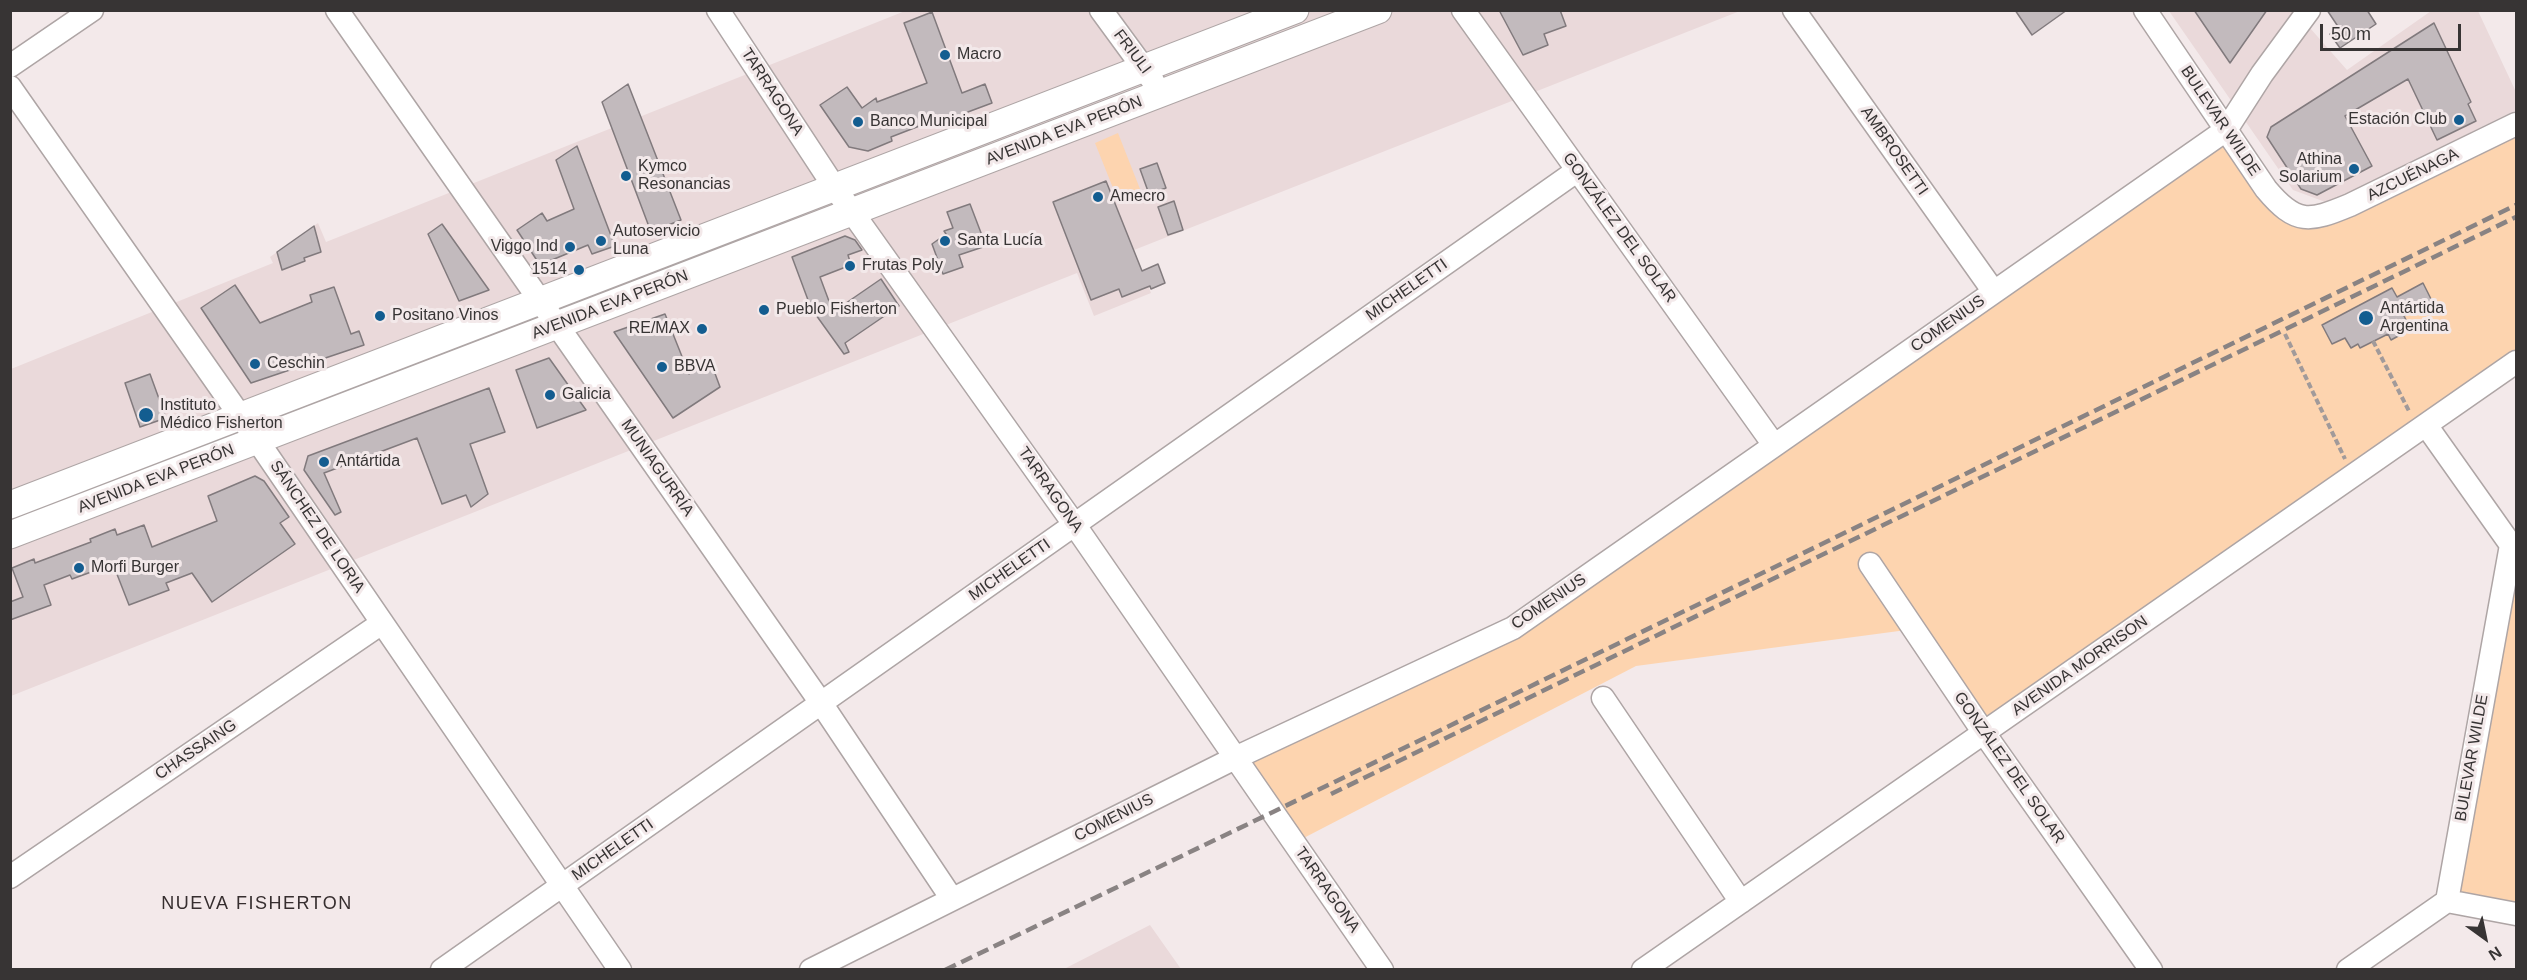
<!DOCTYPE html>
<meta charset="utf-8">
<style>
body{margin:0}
#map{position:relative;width:2527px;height:980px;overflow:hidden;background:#f3e9ea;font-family:Arial,sans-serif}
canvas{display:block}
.frame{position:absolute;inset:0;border:12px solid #373434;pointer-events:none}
.north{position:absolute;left:2455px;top:908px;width:60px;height:60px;-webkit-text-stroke:4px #f3e9ea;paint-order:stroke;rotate:147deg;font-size:16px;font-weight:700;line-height:24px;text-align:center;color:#373434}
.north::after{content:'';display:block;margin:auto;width:21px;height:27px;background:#373434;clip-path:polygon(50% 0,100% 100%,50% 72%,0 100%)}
.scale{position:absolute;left:2320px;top:24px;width:141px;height:27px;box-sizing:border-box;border:3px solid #373434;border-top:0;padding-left:8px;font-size:18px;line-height:21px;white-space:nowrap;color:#373434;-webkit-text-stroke:4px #f3e9ea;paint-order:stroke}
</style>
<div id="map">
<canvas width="2527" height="980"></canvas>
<div class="frame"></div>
<div class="north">N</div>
<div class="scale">50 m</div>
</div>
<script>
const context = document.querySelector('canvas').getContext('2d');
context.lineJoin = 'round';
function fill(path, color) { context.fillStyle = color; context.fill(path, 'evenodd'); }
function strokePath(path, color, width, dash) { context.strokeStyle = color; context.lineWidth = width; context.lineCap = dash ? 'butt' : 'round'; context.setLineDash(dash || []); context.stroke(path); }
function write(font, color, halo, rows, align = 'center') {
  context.font = font + ' Arial,sans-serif'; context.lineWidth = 6; context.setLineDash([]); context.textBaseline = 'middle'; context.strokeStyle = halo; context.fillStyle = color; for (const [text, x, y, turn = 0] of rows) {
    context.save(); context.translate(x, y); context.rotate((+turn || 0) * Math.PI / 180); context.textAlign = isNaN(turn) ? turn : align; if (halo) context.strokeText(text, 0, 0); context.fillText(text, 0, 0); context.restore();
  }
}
fill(new Path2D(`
 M905,11h835l-606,239 17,43 -57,23 -17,-43 -1066,423v-327l262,-106 -3,-6 48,-34 8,19z
 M2169,11h126l52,59 84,-59h47l38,81v18l-188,93 -35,-13z
 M1150,925l31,44h-117z`), '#ead9da');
fill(new Path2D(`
 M2516,124v238l-532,371 -70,-104 -278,37 -342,177 -59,-85 278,-130 713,-498 69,86z
 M1118,133l22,56 -23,9 -22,-55z
 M2516,546v368l-69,-13z`), '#fdd4af');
const building = new Path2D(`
 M1499,10h61l6,16 -22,8 4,11 -25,10z
 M2015,10h52l-35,25z
 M2194,10h73l-37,53z
 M2327,10h40l9,14 -36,24 -10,-14 9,-6z
 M932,12l30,81 23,-9 7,19 -51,19 -1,-4 -49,19 1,4 -24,10 -19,-4 -29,-42 27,-18 15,21 14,-10 1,4 50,-19 -23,-60z
 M2434,23l37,79 -3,2 8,17 -39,19 -29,-61 -63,37 27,50 -55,29 -16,-6 -34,-52 4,-10z
 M628,84l53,136 -30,12 -49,-130z
 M577,146l38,100 -23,8 -4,-9 -41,17h-9l-21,-32 25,-17 5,8 27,-12 -18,-49z
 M1157,163l9,25 -17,6 -9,-25z
 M1106,181l36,90 16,-7 7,19 -14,6 -1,-3 -28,11 -3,-8 -28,11 -38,-98z
 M1174,201l9,29 -15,5 -10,-28z
 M970,204l16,42 -27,9 4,12 -20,7 -11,-30 14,-10 -2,-3 9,-3 -6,-16z
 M442,224l47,66 -30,11 -31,-67z
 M314,226l7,26 -17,6 1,3 -23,9 -5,-18z
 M845,236l10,4 7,10 -14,5 3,10 -31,12 13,35 48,-33 18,27 -54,37 4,9 -5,2 -33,-46 -19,-51z
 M2423,283l9,18 -28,15 7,13 -20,11 -3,-6 -28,14 -2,-4 -7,4 -6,-10 -13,6 -10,-19 70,-37 5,9z
 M235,285l25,38 52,-21 -2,-7 24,-8 17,47 8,-3 5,14 -113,38 -50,-75z
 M665,314l24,60 21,-14 10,27 -47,31 -59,-86z
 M549,358l37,52 -49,18 -21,-58z
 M150,374l16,44 -26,9 -15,-44z
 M489,388l16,44 -35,12 18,50 -17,13 -5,-12 -24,9 -25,-66 -93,35 17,39 -6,3 -31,-45 4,-14z
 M255,476l9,5 25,36 -9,6 15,21 -83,58 -20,-29 -26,10 3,7 -40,15 -16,-41 -41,15 -2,-4 -26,10 7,20 -41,15v-18l13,-5 -11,-29 22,-9 1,4 56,-21 -1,-3 25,-10 2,6 27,-10 8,22 65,-26 -9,-25z`);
fill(building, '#c2babd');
strokePath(building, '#817a7d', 1.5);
const minor = new Path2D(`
 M337,10l484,693 131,196
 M718,10l117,178 239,336 308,446
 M1101,10l52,71
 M1463,10l311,435
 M1794,10l200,282
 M2145,10l121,179c30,36 43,33 84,16l166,-81
 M10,66l82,-56
 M10,87l247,353 363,530
 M2426,425l85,120 -64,356 69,13
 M1870,564l114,169 167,237
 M1603,698l138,204
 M10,877l372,-254
 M442,970l1136,-800
 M811,970l424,-212 278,-130 713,-498 36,-56 47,-64
 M1643,970l873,-608
 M2348,970l99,-69`);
const major = new Path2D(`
 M10,505l1285,-495
 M10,535l1368,-525`);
strokePath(minor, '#aea5a5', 25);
strokePath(major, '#aea5a5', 29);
strokePath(new Path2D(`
 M2285,334l60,125
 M2373,341l37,72`), '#a19a9a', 4, [6, 3]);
strokePath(minor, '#fff', 22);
strokePath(major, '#fff', 27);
strokePath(new Path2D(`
 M1331,794l1185,-577
 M945,970l328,-158 1243,-607`), '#898383', 4.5, [12, 6]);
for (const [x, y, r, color] of [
 [945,55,6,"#135d90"],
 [2459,120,6,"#135d90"],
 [858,122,6,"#135d90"],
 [2354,169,6,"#135d90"],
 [626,176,6,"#135d90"],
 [1098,197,6,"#135d90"],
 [601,241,6,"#135d90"],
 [945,241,6,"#135d90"],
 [570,247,6,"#135d90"],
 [850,266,6,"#135d90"],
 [579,270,6,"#135d90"],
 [764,310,6,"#135d90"],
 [380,316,6,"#135d90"],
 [2366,318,8,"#135d90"],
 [702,329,6,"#135d90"],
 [255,364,6,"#135d90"],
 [662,367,6,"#135d90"],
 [550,395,6,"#135d90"],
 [146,415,8,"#135d90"],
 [324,462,6,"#135d90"],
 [79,568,6,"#135d90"]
]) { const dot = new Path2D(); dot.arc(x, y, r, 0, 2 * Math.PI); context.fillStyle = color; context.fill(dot); strokePath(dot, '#f3e9ea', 2); }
write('16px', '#373434', '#f3e9ea', [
 ["FRIULI",1132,52,53],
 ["TARRAGONA",772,92,57],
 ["BULEVAR WILDE",2220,121,56],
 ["AVENIDA EVA PERÓN",1064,131,-21],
 ["AMBROSETTI",1894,151,55],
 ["AZCUÉNAGA",2413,175,-26],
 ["GONZÁLEZ DEL SOLAR",1619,228,54],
 ["MICHELETTI",1407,290,-35],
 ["AVENIDA EVA PERÓN",610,305,-21],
 ["COMENIUS",1948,324,-35],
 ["MUNIAGURRÍA",657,468,55],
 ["AVENIDA EVA PERÓN",156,479,-21],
 ["TARRAGONA",1050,490,55],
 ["SÁNCHEZ DE LORIA",317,527,56],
 ["MICHELETTI",1010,570,-35],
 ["COMENIUS",1549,602,-34],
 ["AVENIDA MORRISON",2080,666,-35],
 ["CHASSAING",196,750,-34],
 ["BULEVAR WILDE",2472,758,-80],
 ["GONZÁLEZ DEL SOLAR",2009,768,55],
 ["COMENIUS",1114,818,-27],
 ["MICHELETTI",613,850,-35],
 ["TARRAGONA",1327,890,55]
]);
write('16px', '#373434', '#f3e9ea', [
 ["Macro",957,55],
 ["Estación Club",2447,120,"right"],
 ["Banco Municipal",870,122],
 ["Athina",2342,160,"right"],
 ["Solarium",2342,178,"right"],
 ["Kymco",638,167],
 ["Resonancias",638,185],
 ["Amecro",1110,197],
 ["Autoservicio",613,232],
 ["Luna",613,250],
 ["Santa Lucía",957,241],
 ["Viggo Ind",558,247,"right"],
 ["Frutas Poly",862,266],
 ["1514",567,270,"right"],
 ["Antártida",2380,309],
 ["Argentina",2380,327],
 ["Pueblo Fisherton",776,310],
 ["Positano Vinos",392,316],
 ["RE/MAX",690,329,"right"],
 ["Ceschin",267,364],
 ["BBVA",674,367],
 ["Galicia",562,395],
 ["Instituto",160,406],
 ["Médico Fisherton",160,424],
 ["Antártida",336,462],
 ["Morfi Burger",91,568]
], 'left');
context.letterSpacing = '1.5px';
write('18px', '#362e2f', '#f3e9ea', [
 ["NUEVA FISHERTON",257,904]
]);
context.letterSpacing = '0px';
</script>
